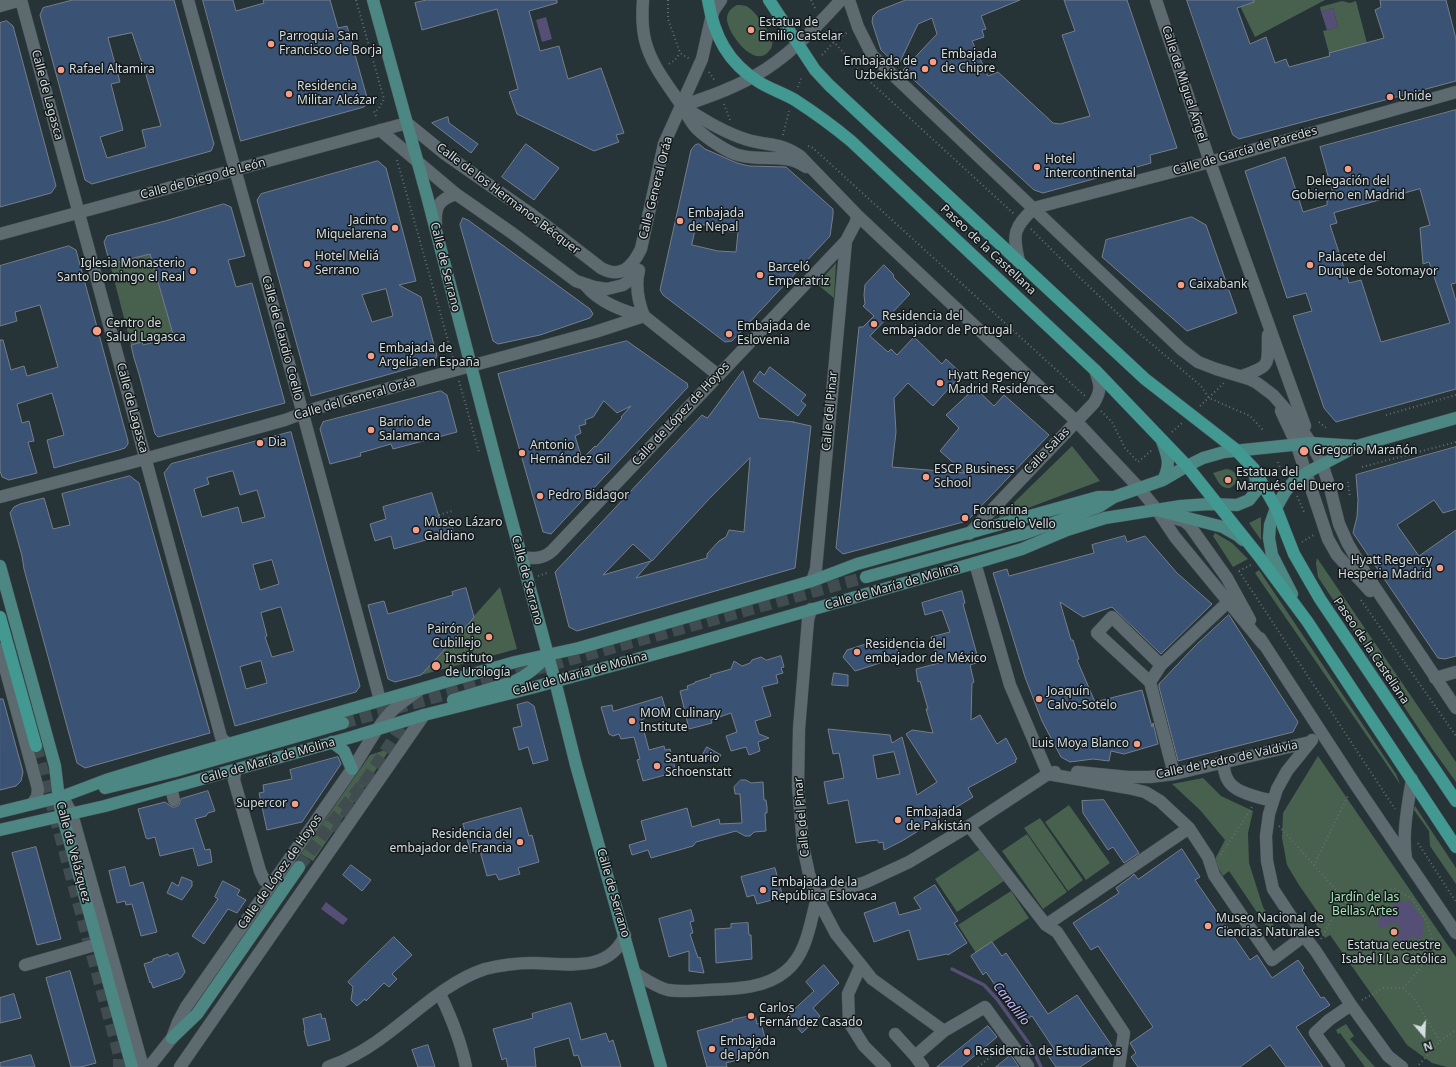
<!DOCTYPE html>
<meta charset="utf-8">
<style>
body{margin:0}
#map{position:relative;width:1456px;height:1067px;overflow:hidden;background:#263337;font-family:"Noto Sans",sans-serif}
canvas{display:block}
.north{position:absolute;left:1404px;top:1015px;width:40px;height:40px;-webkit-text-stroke:3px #14191b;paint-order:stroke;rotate:161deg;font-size:11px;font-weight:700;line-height:16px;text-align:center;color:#d3dcde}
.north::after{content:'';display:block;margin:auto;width:14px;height:18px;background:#d3dcde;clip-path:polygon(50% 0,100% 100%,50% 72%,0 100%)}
</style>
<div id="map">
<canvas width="1456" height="1067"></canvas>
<div class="north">N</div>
</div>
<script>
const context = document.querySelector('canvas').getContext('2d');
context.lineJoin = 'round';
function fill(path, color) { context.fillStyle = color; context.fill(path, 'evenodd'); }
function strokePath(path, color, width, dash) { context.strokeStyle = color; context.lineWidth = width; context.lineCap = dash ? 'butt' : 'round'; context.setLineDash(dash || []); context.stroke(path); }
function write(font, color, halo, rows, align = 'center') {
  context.font = font + ' "Noto Sans",sans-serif'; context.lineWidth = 3; context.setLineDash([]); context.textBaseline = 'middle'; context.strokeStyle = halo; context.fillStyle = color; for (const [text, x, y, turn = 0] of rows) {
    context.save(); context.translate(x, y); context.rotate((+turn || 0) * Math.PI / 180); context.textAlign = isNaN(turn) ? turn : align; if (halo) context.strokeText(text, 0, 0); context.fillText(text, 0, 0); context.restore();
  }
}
fill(new Path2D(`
 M1237,0h88l-70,37z
 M1342,1l8,2 6,-2 11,42 -38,10 -6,-22 15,-4 -5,-19 -12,4 -1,-5z
 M737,5c3,0 6,0 9,1 8,3 23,25 26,33 1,4 0,9 -3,12 -14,19 -42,-18 -42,-32 0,-7 4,-11 10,-14z
 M150,254l23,80 -42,11 -21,-81z
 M836,263l-2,35 -17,-14z
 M1072,446l28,35 -104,39z
 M1226,469c12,1 15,13 4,19 -10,1 -12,-7 -17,-15z
 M1261,517v23l-12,-17z
 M1215,533l17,10 16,16 -15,8 -20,-31z
 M1317,558l139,204v20l-23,-32 -115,-173 -2,-14z
 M1259,570l137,204 4,10 -145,-211z
 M500,587l17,62 -96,26z
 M391,748l-78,113 -12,-7 69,-99z
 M1318,756l138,201v110h-9l-15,-4 -25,-18 -77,-110 -5,3 -12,-18 6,-6 -20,-29 -12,-20 -5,-27 1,-25z
 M1203,778l18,18 32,15 -5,22 1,30 14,44 16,27 -4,5 -46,-68 -6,5 -9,-15 11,-21 -25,-30 -28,-26z
 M1069,805l41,58 -24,17 -41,-58z
 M1415,806l41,62v16l-26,-38 -1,-15 -15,-21z
 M1040,818l43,62 -15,11 -44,-63z
 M1027,834l40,58 -24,17 -41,-58z
 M982,848l22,33 -47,31 -22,-33z
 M1011,891l18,27 -53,35 -18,-28z
 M1346,1024l8,12 -4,3 25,28h-10l-25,-34 -2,1 -2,-4z`), '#48614e');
fill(new Path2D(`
 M1333,8l5,19 -11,3 -6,-18z
 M546,17l6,22 -10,3 -6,-22z
 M1396,901c3,0 14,0 17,2l1,5 10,12c-2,6 2,19 -6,19 -2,0 -5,-1 -7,-2l-4,5 -5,1 -5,-4 -1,-2 5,-6 -5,-8c-6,0 -10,6 -17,4l-1,-7 4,-7 6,-2z
 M326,902l22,17 -5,6 -22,-16z`), '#554f76');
strokePath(new Path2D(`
 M952,969l32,16 13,14 35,49 9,19`), '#554f76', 3.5);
const building = new Path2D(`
 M73,0h101l40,144 -3,7 -119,33 -7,-4 -45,-165 3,-7zM132,33l14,42 15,51 -19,4 4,17 -39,11 -7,-21 23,-7 -12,-46 9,-2 -12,-44z
 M203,0h30l3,11 28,-8 -1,-3h67l8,28 9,-2 21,75 -4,6 -123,34z
 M427,0h130v3l-28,8 11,40 19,-5 9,33 33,-11 23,65 -8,2 3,7 -25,9 -77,-37 -8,-22 9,-3 -21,-80 -75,21 -7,-27z
 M906,0h114l-39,16 5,13 -4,1 2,7 -12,4 16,35 10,-4 55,51 7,1 30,-8 -28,-81 13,-4 -11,-31h63l50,148 -27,7 1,8 -108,30 -9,-3 -131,-120 34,-36 -5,-16 -14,6 -20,42 -17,-16 -9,-28 1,-6 5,-5z
 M1187,0h67v2l-17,6 13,36 16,-7 9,26 11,-4 3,8 41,-11 -1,-3 55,-15 -9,-28 6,-3 -1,-7h66l10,39v42l-217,58 -6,-4z
 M7,21l6,5 43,160 -5,7 -51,14v-184z
 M1456,110v173l-5,1 5,17v88l-120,33 -12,-14 -31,-92 19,-5 -6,-18 -19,5 -42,-127 40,-14 18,55 24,-7v-6l7,-2 -14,-50zM1420,189l10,36 -10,3 3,36 6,-2 21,61 -69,19 -20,-62 -12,3 -19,-58 7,-2 -3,-10z
 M448,117l1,6 29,21 -7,9 -39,-30z
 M526,144l33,24 -25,32 -32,-23z
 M699,144l6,5 32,14 12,3 37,1 47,42v6l-3,21 -98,105 -7,1 -62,-47 -3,-5 31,-140 4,-5zM697,223l33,9h8l-2,20 -18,-1 -26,-6z
 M378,161l8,7 30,113 -17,4 22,12 16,59 -4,6 -122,34 -54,-196 4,-6zM386,289l7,27 -21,6 -10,-27z
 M224,204l7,3 14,49 -17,4 8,27 16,-4 33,120 -127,34 -3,-3 -16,-60 -5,-16 -3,-13 11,-3 1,3 20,-5 -1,-4 11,-2 -23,-80 -40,10 -6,-22 3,-6 58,-15z
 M1192,217l14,8 31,88 -50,18 -85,-74 4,-17z
 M463,218l5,2 122,89 3,5 -3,4 -50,17 -42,9 -5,-3 -33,-116z
 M69,246l7,4 52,191v3l-3,4 -6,2 -65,18 -7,-28 17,-5 -12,-42 -35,11 5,19 7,-2 5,20 -6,1 9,31 -28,7 -7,-3 -2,-6v-131h3l8,30 13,-4 3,10 31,-9 -18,-62 -25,7 2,9 -17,5v-60z
 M884,265l9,9 1,4 16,16 -40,42 18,16 3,-3 6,6 17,-18 28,27 4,-5 16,15 -29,32 -25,-23 -14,15 2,34 -4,35 73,6 -25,-22 19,-23 -13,-13 29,-27 19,18 10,-11 45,40 -82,86 -124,33 -7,-6 23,-221h4l11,-11 -11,-10 2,-2 -1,-9 1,-10z
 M627,341l58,41 2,1 1,4 -137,147 -8,-2 -45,-158zM604,401l13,12 14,-7 -10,11 1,1 -26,29 -1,-1 -13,13 -7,-23 6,-3 -2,-7 7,-2 -1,-4 8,-3z
 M770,367l36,28 -5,6 5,4 -8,11 -45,-35 7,-10 4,4z
 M743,371l16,47 35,4h-1l18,4 -16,142 -218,63 -8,-4 -14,-55 147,-157 5,3zM750,458l-6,74 -15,-2 -3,7 -7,4 -12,13v4l-71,20 15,-17 -48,14 30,-31 19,17 57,-62z
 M441,391l6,4 10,37 -64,17 -2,-5 -31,9 1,3 -31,8 -10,-35 3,-7z
 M291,432l69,254 -4,6 -121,34 -71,-253 7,-9zM233,471l7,24 17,-5 8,27 -23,6 -4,-16 -36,10 -8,-28 15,-5 -2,-6zM272,560l7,24 -19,6 -7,-25zM281,607l13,44 -22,6 -7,-20 2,-1 -6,-23zM261,661l6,22 -21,6 -6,-22z
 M1456,447v62l-13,4 -9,-13 -37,25 22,31 37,-26v126l-11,3 -7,-1 -85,-125 4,-16 1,-17 -2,-25z
 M130,476l9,7 71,250 -125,35 -8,-5 -53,-194 -2,-13 -12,-43 4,-6 6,-3 24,-6 9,31 17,-4 -8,-31z
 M432,493l8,27 10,-2 4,16 -16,5 -1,-2 -43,12 -3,-13 -16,5 -5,-17 16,-5 -3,-12z
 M1125,536l2,6 18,-6 32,37 35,31 -51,50 -49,-47 -29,10 -23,-15 11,38h2l6,19 -2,1 18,42 47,-12 10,37 1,-4 5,21 -34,10 -13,-3 -2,10 -16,-2 -23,3 -9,-5 -19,-36 -17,-44 -32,-104 14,-4 2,7 85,-23 -2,-8z
 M466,588l8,29 -3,4 -50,54 -26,7 -7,-3 -20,-74 16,-4 4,13 65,-19 -1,-3z
 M962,591l3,12 -2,1 16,58 -9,3 4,17 -2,1 -1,37 9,-5 17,29 9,-6 11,21 -2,1 1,2 -48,26 5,9 -71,44 -18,9 -1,-8 -4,1 -2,-3 -21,3 -8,-43 -20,4 -4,-22 20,-4 -5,-25 -6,1 -5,-25 62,6 2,8 10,-6 15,58 20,-13 -31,-48 6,-4 21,3 -7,-24h2l-8,-28 -2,1 -2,-13 23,-6 -8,-26 19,-5 -8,-22 -17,5 -3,-12zM894,752l6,22 -23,5 -4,-23z
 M1229,615l69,107 -5,10 -115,29 -19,-74v-3l37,-39z
 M894,639l5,18 -44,14 -12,-14 4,-7 25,-8 1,4z
 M781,656l3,11 -3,1 2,5 -7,2 2,8 -16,4 9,29 -16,5 4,13 10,4 -11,4 2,9 -11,4 -3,-8 -15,4 -5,-15 11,-4 -6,-19 -20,7 1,3 -23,6 -9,-38 8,-2 -1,-3 8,-3v-1l16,-5 -1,-2 21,-6 3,-8 8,5 8,-3 2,-3 9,-3 5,3z
 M834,673l14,2v11l-16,-1z
 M662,697l4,14 -22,6 1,1 -4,2 8,30 15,-4 1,4 5,-1 6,23 -33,9 -6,-21 3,-1 -6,-22 -13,2 -2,-5 -6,2 -4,-2 -8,-27 11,-2 1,6z
 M0,699h3l20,73 -2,9 -5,5 -16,4z
 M528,702l6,4 14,54 -15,4 -5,-17 -9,3 -6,-22 9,-2 -5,-21z
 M707,747l14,8 -5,8 -14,-7z
 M338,757l3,7 -39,58 -35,8 -8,-37 5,-1 -1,-7 29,-6 -2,-9z
 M741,780h5l5,3 12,-1 1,18h2l1,7v6h-2l1,18 -12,1 -4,4h-5l-9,-5 -40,11 -3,4 -42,12 -3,-8 -16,5 -3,-10 17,-5 -5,-19 46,-13 5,19 27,-8 1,5 22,-1 -2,-29h-5l-1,-7z
 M208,791l7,20 -7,2 -2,3 -11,3 10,31 5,-1 2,13 -14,4 -5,-18 -33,8 -5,-19 -7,2 -2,-1 -8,-29 27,-7 7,5h3l4,-2 2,-6z
 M1104,800l35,53 -15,10 -11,-16 -5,3 -25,-37 -1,-12z
 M521,808l8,28 3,-1 7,27 -21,6 2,6 -21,6 -3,-6 -9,2 -7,-25 -9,2 -8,-29z
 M36,847l25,92 -24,6 -25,-92z
 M1182,849l18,28 -5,3 55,80 7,-5 15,23 26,-18 6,8 -2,2 19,28 3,-1 6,8 -34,22 27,40h-37l-16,-22 -30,22h-102l-7,-10 5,-4 -6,-10 23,-16 -55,-81 -7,4 -18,-27 46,-30 -3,-5 15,-11 3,-3 4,5z
 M351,865l20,15 -9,11 -19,-16z
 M125,867l5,19 13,-4 14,50 -16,4 -9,-32 -6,1 -1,-4 -8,2 -8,-32z
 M775,868l8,29 -26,7 -3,-9 -7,2 -6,-20z
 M182,877l10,4v5l-10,14 -15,-7 5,-11 6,4z
 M223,881l17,9 -3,5 9,5 -9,13 -9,-4 -24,35 -12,-8 26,-37 -3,-2z
 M935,885l23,36 -4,2 13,20 -19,12 -1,-1 -29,6 -9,-30 -35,12 -10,-29 31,-11 4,13 22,-6 -7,-11z
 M691,910l3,11 -4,1 3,11 -3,1 8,24 2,-1 4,16 -15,-2v-20l-20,6 -10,-38z
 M748,923l1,12h2l1,24 -36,4 -1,-34 16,-1v-4z
 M394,937l18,18 -20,19 5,5 -8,8 -5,-4 -18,18 -1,-2 -8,7 -6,-6 2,-13 -5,-5z
 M992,942l10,14 4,-3 42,61 29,-19 35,51 -32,21h-24l-9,-13 7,-5 -22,-33 -6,4 -19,-27 -2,1 -4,-5 -2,2 -13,-19 -3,3 -12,-19z
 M178,953l7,19 -4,6 -28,10 -2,-6 -1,1 -6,-19 9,-3v-2l15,-5 1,2z
 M824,965l15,18 -26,25 7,8 -18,17 -15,-17 27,-25 -8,-9z
 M70,971l26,92 -15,4h-10l-25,-89z
 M14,994l7,24 -21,5v-25z
 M571,1003l10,37 25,-7 3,9 4,-2 8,27h-39l-4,-12 -4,1 -5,-18 -35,10 2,19h-28l-2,-9 -4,2 -9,-31 40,-11 -1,-4z
 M321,1014l1,5 3,-1 5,22 -22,6 -4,-15 1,-1 -2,-11z
 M755,1015l2,9 4,-1 4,15 -16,19 -23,6 1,4h-20l-10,-36 36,-10 -1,-1z
 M988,1026l9,11 -36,30h-24z
 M428,1045l7,22h-17l-6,-17z
 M31,1055l4,12h-35v-4z
 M1011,1055l8,12h-23z`);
fill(building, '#3a5274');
strokePath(building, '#767e89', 1);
strokePath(new Path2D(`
 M343,723l523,-146
 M299,867l34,-46 33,-41 32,-48 15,-15`), '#404c50', 12, [12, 6]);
strokePath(new Path2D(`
 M36,746l83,309v12
 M336,833l30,-53`), '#404c50', 12, [12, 6]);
const minor = new Path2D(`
 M188,0l115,414 77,286
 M643,0c-1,13 -1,27 2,40 6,25 23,45 37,66 4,7 9,17 15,23 8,8 30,23 41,26 23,7 47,-3 68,12
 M849,0l9,27 14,28 309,294 17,13 18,7 33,10 8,4 16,12 22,25 16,23 11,21 8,24 9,36 9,20 18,30 90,134
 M1156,0l54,162 95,264
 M0,6l21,-6 200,737 2,3 6,4
 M682,106c21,13 42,27 66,34 21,6 31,2 52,16l57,59 219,206 63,67 18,22 18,27 88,107
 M682,106c29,-10 58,-20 84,-37 29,-19 52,-44 75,-69
 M380,130l76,64 56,39 64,48 18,6 13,2 16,-4 15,-11
 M436,224c-1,-17 2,-24 20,-30
 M0,234l407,-111 38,31 86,60 70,54c20,11 31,-1 40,-19l23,-105 38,-85 9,-40 3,-9 7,-10
 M1019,261c-7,-28 -5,-33 15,-53l176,-46 246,-70
 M639,270c-4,16 -1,31 5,46
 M586,286c13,16 38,26 58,30l74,59
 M1242,376c31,-11 25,-11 26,-41
 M1281,411l15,32 32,96 9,16 33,36
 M0,497l130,-34 155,-43 32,-12 278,-76 49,-16
 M1174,518l10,3 6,5 37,52 23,42
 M969,534l125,-131c8,-13 6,-19 1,-33
 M521,557c12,2 22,2 31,-6l294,-310 10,-19 1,-7
 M975,563l35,122 38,89 80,14 17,4 15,9 29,27 19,29 6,18 58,85 32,-24
 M812,581l4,-12 30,-328
 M811,609l-3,11 -9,109 -1,57 5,60 6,28 8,24 19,36 25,31 -13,29 1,28 15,24 21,21
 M1260,638l95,146 101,149
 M0,649l38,140 -1,8 -5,7
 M1435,678l21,-6
 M1150,682l-53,-49 15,-16 49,48
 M1312,740l-25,31 -10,18 -8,25 -3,22 1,25 6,28 31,47 11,14 36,55 37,51 14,11
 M1225,762c-3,8 2,20 9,25 7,6 31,13 39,13
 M235,770l-1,10 26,91 4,9 9,1
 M1077,772l51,5h22l24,-3 136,-32
 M1174,774l-24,-92 11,-17 67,-63
 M171,788l3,12
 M61,797l5,6 6,11 71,253
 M969,826l77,99 143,-97
 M1406,859c-4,-27 2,-54 6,-80
 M817,898l49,-16 43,-20 60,-36 79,-52 7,-2
 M1046,925l11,7 67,101 -5,34
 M25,965l73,-21
 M861,965l11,14 72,52 41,-24 43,59v1
 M635,973c10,6 21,14 33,17 13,2 26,1 39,0 26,-1 58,-1 79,-19 21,-17 24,-48 31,-73
 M440,994c11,23 21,47 26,73
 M895,1034l20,22 29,-25
 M915,1056l8,11
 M149,1067l23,-29 6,-16 8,-15 166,-238c12,-17 23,-40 37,-55 8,-9 19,-16 29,-23
 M180,1067l244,-352
 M328,1067c23,-8 44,-21 63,-36 29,-22 58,-50 94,-62 16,-4 32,-6 48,-6 32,0 76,11 92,-28
 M1339,1067l-24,-34 14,-13 22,-15`);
const major = new Path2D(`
 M373,0l54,196 71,274 57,211 21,84 85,302
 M1162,441c6,16 9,23 1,39
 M1160,511l63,16 14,8 6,5
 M0,566l55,200 5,41 72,260
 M866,577l157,-43 77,-28 14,-9
 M1292,594l-20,-39 -3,-17 1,-13 6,-17 9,-16 9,-11 12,-8 51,-27 99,-28
 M453,700l60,-18c14,-6 25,-16 35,-27
 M332,742l12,9 8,18
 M105,788l70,-17 168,-48
 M61,797l45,-17 56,-17 353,-101 64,-14 233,-67 45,-17 241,-67h16l49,-17 24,-14 16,-8 21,-6 87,-9 46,3
 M0,812l65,-16
 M0,830l105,-24 247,-69 72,-22 111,-28 142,-39 298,-85 47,-14 45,-19 38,-12 76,-12 29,-2 27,1 12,-5 8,-10 -3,-20
 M172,1038l25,-24 102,-147`);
const highway = new Path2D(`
 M708,0c6,36 20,63 51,82 11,7 24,11 36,18 20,13 38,26 56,41l244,229 92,96 71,89 49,66 149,226
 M769,0l46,70 14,15 316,294 90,70 19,20 22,39 18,46 26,45 136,202
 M0,617l36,129`);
strokePath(minor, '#455054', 13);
strokePath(major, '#455054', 13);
strokePath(highway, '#455054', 13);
strokePath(new Path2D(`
 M356,0l28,99 -6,11 -4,1 3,8
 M668,0v19l12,34 10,6
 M811,0l5,10
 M827,31l7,11 31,35 149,137
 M822,55l12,-13 14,-10
 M669,64l6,-4 5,-7
 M709,72l6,9
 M798,87l4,-11
 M724,104l6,16
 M783,135l6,-24
 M808,146l5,2 272,248
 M397,160l56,198
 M1031,229l47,47 55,52 68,58 8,12 41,18 14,15
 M459,381l20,71
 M1200,406l24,-23
 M1101,411l11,11 13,26 13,14 14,-12
 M1386,415l70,-20
 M1319,422l7,6
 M1172,432l10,-9
 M1278,462l5,14
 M1362,467l94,-25
 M1348,482l2,15
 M1297,496l8,18
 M439,515l13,-4
 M1302,542l12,-7
 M1239,571l156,238
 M1239,571l12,-6
 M538,576l9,-3
 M1361,600l95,136
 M1279,826l35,39
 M1418,843l38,59
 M1221,855l31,-48
 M1346,902l-32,-37 34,-69
 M1321,939l9,-17 16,-20 19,-10 30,-3 17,10 15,23 7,24c-8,15 -18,29 -31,42
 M1362,1000l21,-12h20l10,9 27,44 -23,26
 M1440,1041l16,-11
 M978,1067l22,-18`), '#636e72', 2, [1, 3]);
strokePath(minor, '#5d6b70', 12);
strokePath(major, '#4c8784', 12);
strokePath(highway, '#419991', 12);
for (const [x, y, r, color] of [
 [751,30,4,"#f49e87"],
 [271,44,4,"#f49e87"],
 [933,62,4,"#f49e87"],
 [925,69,4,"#f49e87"],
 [61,70,4,"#f49e87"],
 [289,94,4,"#f49e87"],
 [1390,97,4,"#f49e87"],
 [1037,167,4,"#f49e87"],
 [1348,169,4,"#f49e87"],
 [680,221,4,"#f49e87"],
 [395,228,4,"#f49e87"],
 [307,264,4,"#f49e87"],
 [1310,265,4,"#f49e87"],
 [193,271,4,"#f49e87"],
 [760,275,4,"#f49e87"],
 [1181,285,4,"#f49e87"],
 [874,324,4,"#f49e87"],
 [97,331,5,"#f49e87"],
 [729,334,4,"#f49e87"],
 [371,356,4,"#f49e87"],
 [940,383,4,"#f49e87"],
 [371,430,4,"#f49e87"],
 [260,443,4,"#f49e87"],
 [1304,451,5,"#f49e87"],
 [522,453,4,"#f49e87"],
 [926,477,4,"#f49e87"],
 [1228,480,4,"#f49e87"],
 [540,496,4,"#f49e87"],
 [965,518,4,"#f49e87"],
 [416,530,4,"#f49e87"],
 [1440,568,4,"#f49e87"],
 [489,637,4,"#f49e87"],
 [857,652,4,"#f49e87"],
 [436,666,5,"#f49e87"],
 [1039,699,4,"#f49e87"],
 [632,721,4,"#f49e87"],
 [1137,744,4,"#f49e87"],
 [657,766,4,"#f49e87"],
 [295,804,4,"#f49e87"],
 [898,820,4,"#f49e87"],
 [520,842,4,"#f49e87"],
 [763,890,4,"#f49e87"],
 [1208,926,4,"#f49e87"],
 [1394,932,4,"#f49e87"],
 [751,1016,4,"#f49e87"],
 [712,1049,4,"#f49e87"],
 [967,1052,4,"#f49e87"]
]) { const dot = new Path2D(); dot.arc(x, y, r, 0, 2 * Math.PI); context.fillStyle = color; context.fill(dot); strokePath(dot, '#14191b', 1.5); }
write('12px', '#d3dcde', '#14191b', [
 ["Estatua de",759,23],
 ["Emilio Castelar",759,37],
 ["Parroquia San",279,37],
 ["Francisco de Borja",279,51],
 ["Embajada",941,55],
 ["de Chipre",941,69],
 ["Embajada de",917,62,"right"],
 ["Uzbekistán",917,76,"right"],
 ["Rafael Altamira",69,70],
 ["Residencia",297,87],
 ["Militar Alcázar",297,101],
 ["Unide",1398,97],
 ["Hotel",1045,160],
 ["Intercontinental",1045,174],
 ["Delegación del",1348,182,"center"],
 ["Gobierno en Madrid",1348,196,"center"],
 ["Embajada",688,214],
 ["de Nepal",688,228],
 ["Jacinto",387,221,"right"],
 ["Miquelarena",387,235,"right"],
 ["Hotel Meliá",315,257],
 ["Serrano",315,271],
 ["Palacete del",1318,258],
 ["Duque de Sotomayor",1318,272],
 ["Iglesia Monasterio",185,264,"right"],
 ["Santo Domingo el Real",185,278,"right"],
 ["Barceló",768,268],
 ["Emperatriz",768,282],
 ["Caixabank",1189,285],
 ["Residencia del",882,317],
 ["embajador de Portugal",882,331],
 ["Centro de",106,324],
 ["Salud Lagasca",106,338],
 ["Embajada de",737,327],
 ["Eslovenia",737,341],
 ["Embajada de",379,349],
 ["Argelia en España",379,363],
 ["Hyatt Regency",948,376],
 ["Madrid Residences",948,390],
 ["Barrio de",379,423],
 ["Salamanca",379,437],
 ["Dia",268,443],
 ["Antonio",530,446],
 ["Hernández Gil",530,460],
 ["Gregorio Marañón",1313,451],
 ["ESCP Business",934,470],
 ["School",934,484],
 ["Estatua del",1236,473],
 ["Marqués del Duero",1236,487],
 ["Pedro Bidagor",548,496],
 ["Fornarina",973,511],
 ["Consuelo Vello",973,525],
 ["Museo Lázaro",424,523],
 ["Galdiano",424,537],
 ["Hyatt Regency",1432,561,"right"],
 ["Hesperia Madrid",1432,575,"right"],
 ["Pairón de",481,630,"right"],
 ["Cubillejo",481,644,"right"],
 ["Residencia del",865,645],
 ["embajador de México",865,659],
 ["Instituto",445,659],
 ["de Urología",445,673],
 ["Joaquín",1047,692],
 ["Calvo-Sotelo",1047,706],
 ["MOM Culinary",640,714],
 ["Institute",640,728],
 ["Luis Moya Blanco",1129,744,"right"],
 ["Santuario",665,759],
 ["Schoenstatt",665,773],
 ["Supercor",287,804,"right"],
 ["Embajada",906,813],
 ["de Pakistán",906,827],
 ["Residencia del",512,835,"right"],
 ["embajador de Francia",512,849,"right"],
 ["Embajada de la",771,883],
 ["República Eslovaca",771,897],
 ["Museo Nacional de",1216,919],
 ["Ciencias Naturales",1216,933],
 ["Estatua ecuestre",1394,946,"center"],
 ["Isabel I La Católica",1394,960,"center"],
 ["Carlos",759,1009],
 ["Fernández Casado",759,1023],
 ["Embajada",720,1042],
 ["de Japón",720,1056],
 ["Residencia de Estudiantes",975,1052]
], 'left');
write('12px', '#d3dcde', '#14191b', [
 ["Calle de Miguel Ángel",1184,84,72],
 ["Calle de Lagasca",47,95,75],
 ["Calle de García de Paredes",1245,151,-16],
 ["Calle de Diego de León",203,179,-15],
 ["Calle General Oráa",656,188,-76],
 ["Calle de los Hermanos Bécquer",508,199,37],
 ["Paseo de la Castellana",988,250,43],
 ["Calle de Serrano",445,267,76],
 ["Calle de Claudio Coello",282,338,75],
 ["Calle del General Oráa",355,399,-16],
 ["Calle de Lagasca",132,408,75],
 ["Calle del Pinar",830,411,-85],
 ["Calle de López de Hoyos",681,414,-47],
 ["Calle Salas",1047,451,-46],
 ["Calle de Serrano",527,580,75],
 ["Calle de María de Molina",892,587,-16],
 ["Paseo de la Castellana",1371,651,56],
 ["Calle de María de Molina",580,674,-15],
 ["Calle de Pedro de Valdivia",1227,760,-12],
 ["Calle de María de Molina",268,761,-16],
 ["Calle del Pinar",802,817,-95],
 ["Calle de Velázquez",73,852,75],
 ["Calle de López de Hoyos",280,872,-55],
 ["Calle de Serrano",613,893,74]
]);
write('12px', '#a6e6b6', '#14191b', [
 ["Jardín de las",1365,898],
 ["Bellas Artes",1365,912]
]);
write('italic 13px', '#c3b9fb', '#14191b', [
 ["Canalillo",1011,1004,52]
]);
</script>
